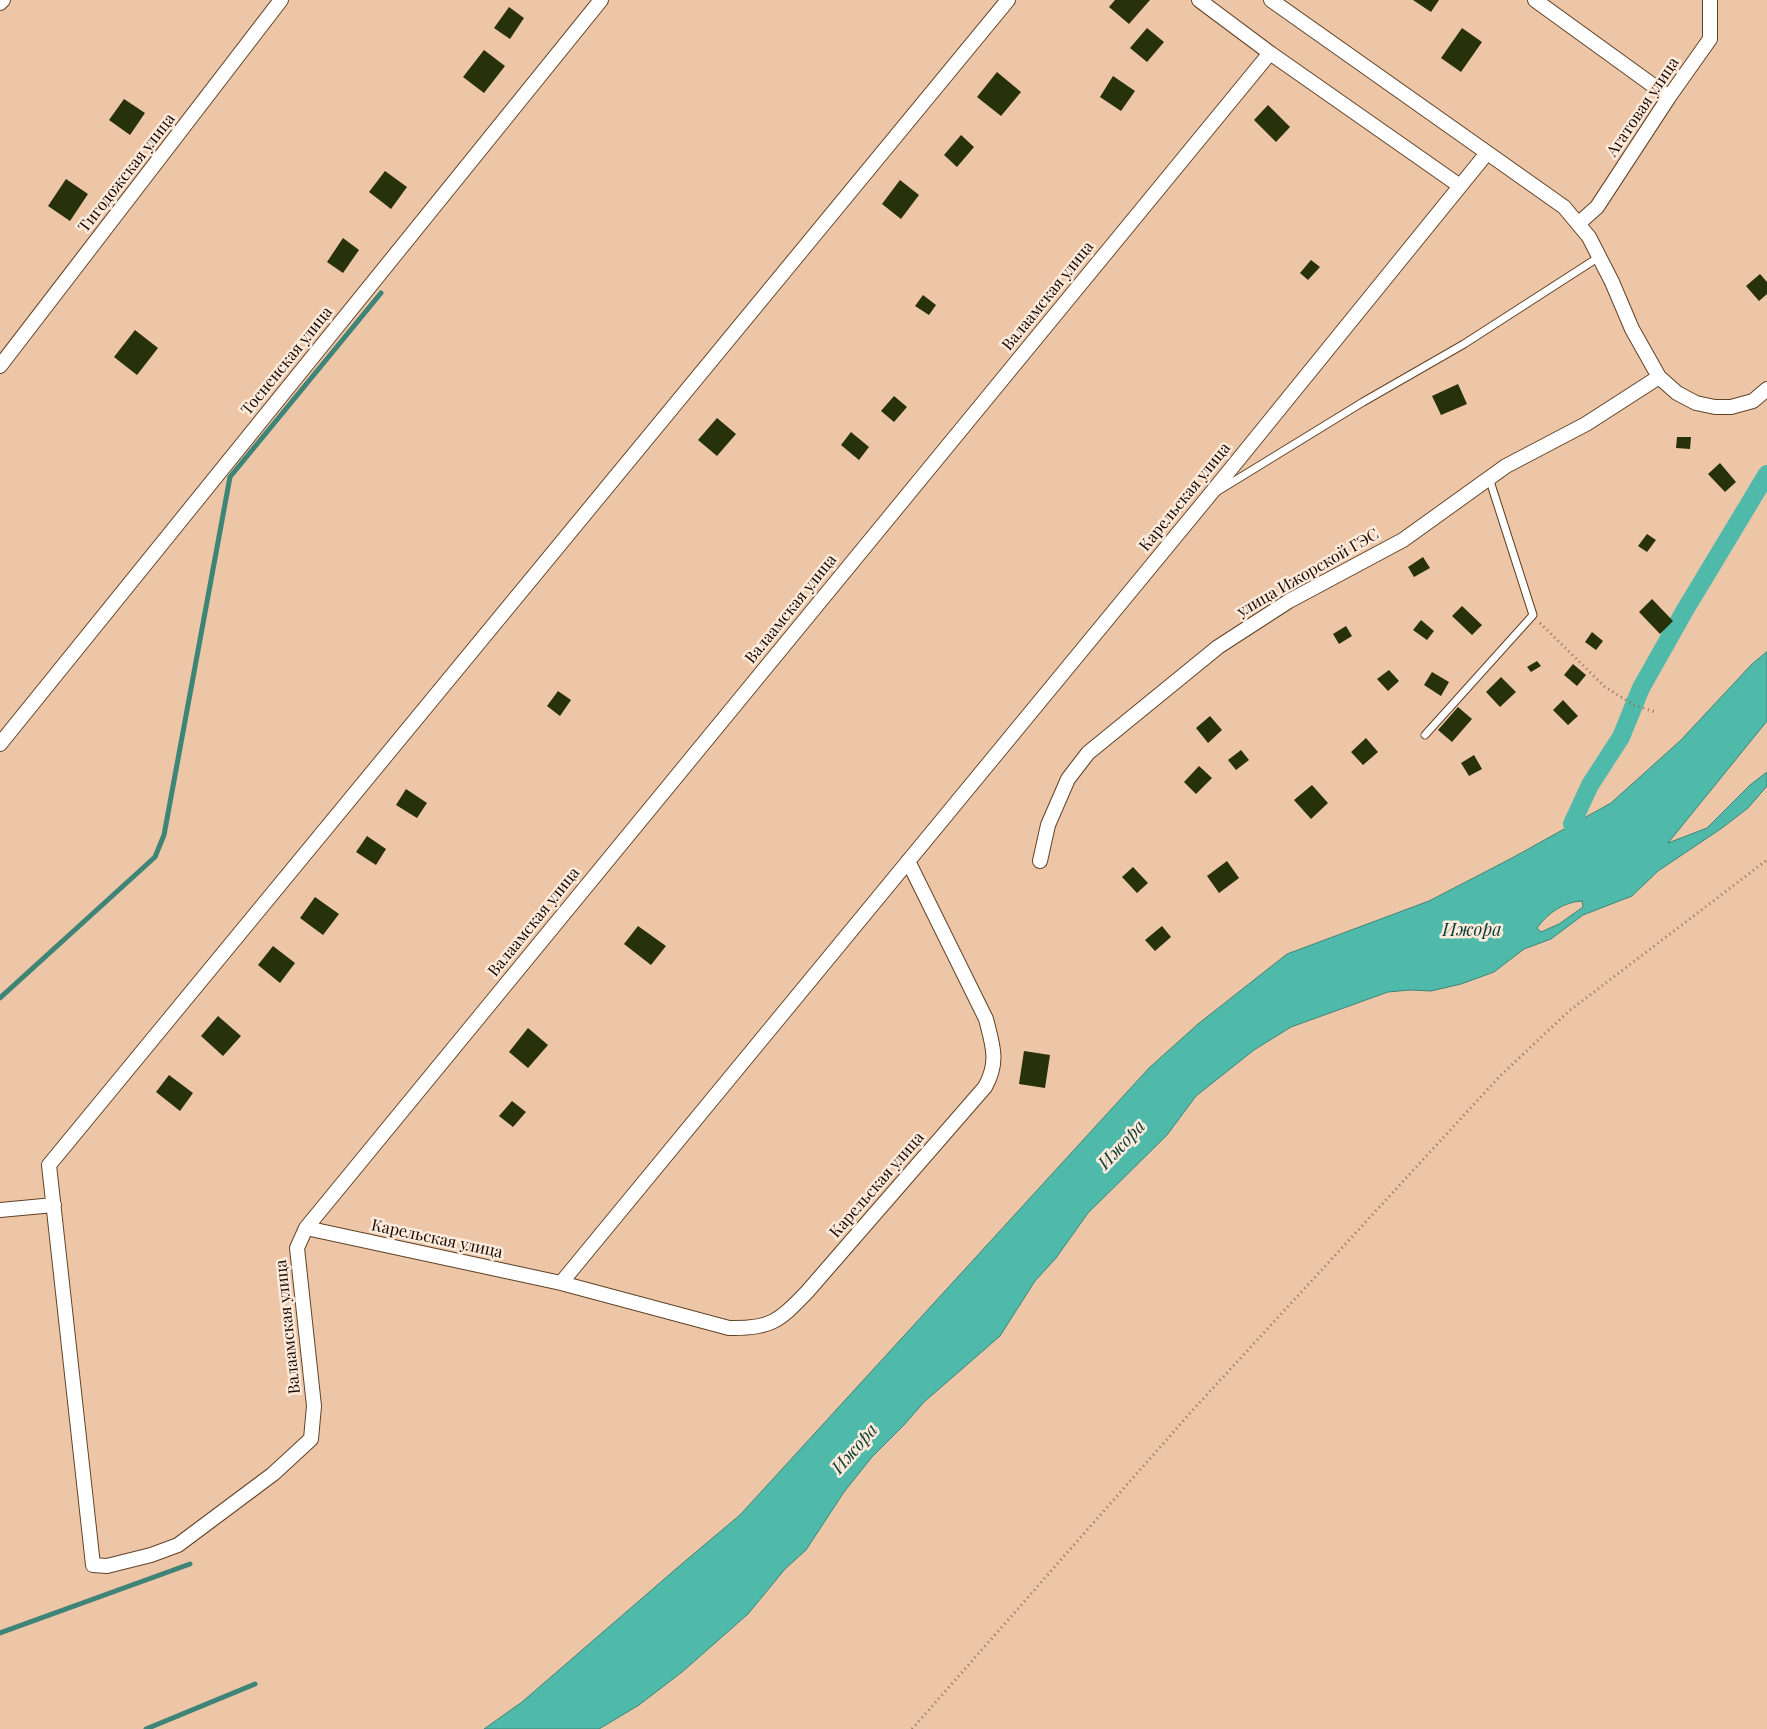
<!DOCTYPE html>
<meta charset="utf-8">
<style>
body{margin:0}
canvas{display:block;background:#ecc6a7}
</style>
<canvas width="1767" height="1729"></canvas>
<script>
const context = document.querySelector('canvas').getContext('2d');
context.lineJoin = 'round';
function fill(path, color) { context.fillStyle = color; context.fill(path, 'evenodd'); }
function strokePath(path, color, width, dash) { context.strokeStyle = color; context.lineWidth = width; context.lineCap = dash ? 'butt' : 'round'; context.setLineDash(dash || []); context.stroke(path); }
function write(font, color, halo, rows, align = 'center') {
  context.font = font + ' "Playfair Display",serif'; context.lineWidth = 5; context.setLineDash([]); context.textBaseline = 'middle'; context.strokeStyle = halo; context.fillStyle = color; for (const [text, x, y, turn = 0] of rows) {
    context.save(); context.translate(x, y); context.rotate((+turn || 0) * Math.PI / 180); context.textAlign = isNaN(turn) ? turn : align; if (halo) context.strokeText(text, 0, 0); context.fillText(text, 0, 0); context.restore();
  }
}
const water = new Path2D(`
 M1767,652v69l-99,122 39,-15 43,-43 17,-13v14l-19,22 -26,20 -64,43 -26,25 -49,19 -32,24 -27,10 -30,23 -33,12 -30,7 -21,-1 -22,2 -97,35 -37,23 -58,46 -29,39 -79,78 -32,45 -21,23 -35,55 -76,66 -20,23 -32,32 -28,35 -38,58 -21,19 -37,45 -66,58 -43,33 -40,24h-115l38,-27 162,-140 56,-47 409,-447 49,-44 89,-70 142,-53 83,-43 99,-55 70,-63 71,-76zM1582,901l1,6 -24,17 -18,8 -4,-4c11,-15 26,-26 45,-27z`);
fill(water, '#50baaa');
strokePath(water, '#3e8577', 1);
strokePath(new Path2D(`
 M0,998l155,-141 9,-22 66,-358 151,-184
 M0,1633l190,-69
 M146,1729l109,-45`), '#3e8577', 5);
strokePath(new Path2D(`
 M1572,824l18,-39 31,-48 20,-49 44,-78 82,-136`), '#50baaa', 18);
fill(new Path2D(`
 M1115,0h35l-21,24 -20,-17z
 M1413,0h26l-8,12z
 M509,7l15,11 -14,21 -16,-11z
 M1147,28l17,14 -17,20 -17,-14z
 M1462,28l20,14 -21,30 -20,-14z
 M484,50l21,16 -21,27 -21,-16z
 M997,72l24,20 -20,24 -24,-19z
 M1113,76l22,15 -14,20 -21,-14z
 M124,99l21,14 -15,22 -21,-15z
 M1268,105l22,22 -14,15 -22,-22z
 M961,135l13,12 -17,20 -13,-12z
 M385,171l22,16 -16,22 -22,-17z
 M66,179l22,15 -18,27 -22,-15z
 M900,180l19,15 -18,24 -19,-15z
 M343,238l16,12 -16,23 -16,-11z
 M1311,260l9,7 -12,13 -8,-7z
 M1760,274l7,8v12l-8,7 -13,-15z
 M923,295l13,10 -7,10 -14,-9z
 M135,330l23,18 -21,27 -23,-18z
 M1458,384l9,20 -26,11 -9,-19z
 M894,396l13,11 -13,15 -13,-11z
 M717,418l19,16 -19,22 -19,-16z
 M851,432l18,15 -10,13 -18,-15z
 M1677,437h14l-1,12 -14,-1z
 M1720,463l16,19 -11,10 -17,-18z
 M1647,534l9,6 -9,12 -9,-6z
 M1423,557l7,11 -16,9 -6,-10z
 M1652,599l21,22 -13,13 -21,-22z
 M1462,606l20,19 -10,10 -20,-19z
 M1421,620l13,11 -7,9 -14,-10z
 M1346,626l6,10 -13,8 -6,-10z
 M1592,632l11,9 -7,9 -11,-8z
 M1537,661l4,5 -10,6 -4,-5z
 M1573,664l13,11 -9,11 -13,-11z
 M1389,670l10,11 -11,10 -11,-12z
 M1432,672l17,10 -8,14 -17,-11z
 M1501,677l15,15 -16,15 -14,-15z
 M558,691l13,9 -11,16 -13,-10z
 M1563,700l15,16 -10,9 -15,-15z
 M1458,707l14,12 -20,23 -14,-12z
 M1210,716l12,14 -14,13 -12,-15z
 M1366,738l12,14 -15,13 -12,-13z
 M1241,750l8,10 -13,10 -8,-10z
 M1474,755l8,14 -13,7 -8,-13z
 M1199,766l13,12 -16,16 -12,-12z
 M1312,785l16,18 -17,16 -17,-19z
 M406,789l21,14 -10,15 -21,-13z
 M367,836l19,13 -10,16 -20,-13z
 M1227,861l12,17 -20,15 -12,-17z
 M1133,867l15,16 -11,10 -15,-16z
 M315,897l24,17 -16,21 -23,-17z
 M638,926l28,20 -15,19 -27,-21z
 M1162,926l9,11 -16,14 -10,-11z
 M273,946l22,17 -15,20 -22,-18z
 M218,1016l23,20 -18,20 -22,-20z
 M528,1028l20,17 -20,23 -19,-16z
 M1024,1051l26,4 -5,33 -26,-4z
 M169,1075l24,18 -13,18 -24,-19z
 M512,1101l14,11 -13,15 -14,-11z`), '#27310a');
const lane = new Path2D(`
 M1218,491l145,-89 101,-58 135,-87
 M1425,735l108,-120 -44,-137`);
const street = new Path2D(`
 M1008,0l-959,1165 44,400 14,1 44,-11 27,-10 95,-71 38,-35 3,-33 -17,-158 9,-20 964,-1175 190,133
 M1199,0l71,53
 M1271,0l293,207 25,30 23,45 20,47 27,48 18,16 19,10 19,4h16l22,-6 14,-12
 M1535,0l134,97
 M0,3l3,-3
 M1578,224l19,-17 72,-110 41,-58v-39
 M0,366l281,-366
 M0,744l601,-744
 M1040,861l8,-36 20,-46 20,-26 130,-106 71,-46 114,-61 103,-74 80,-42 73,-47
 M0,1210l54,-5
 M306,1228l255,55 168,45c42,1 50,-7 78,-36l178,-205c14,-25 8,-41 1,-68l-78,-158
 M561,1283l647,-786 279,-344`);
strokePath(lane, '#614226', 9);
strokePath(street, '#614226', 16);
strokePath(new Path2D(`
 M1540,623l65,64 29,18 21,7
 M912,1729l279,-317 308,-335 70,-66 198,-151`), '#8c715d', 3, [1, 4]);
strokePath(lane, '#fff', 7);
strokePath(street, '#fff', 14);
write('16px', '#150801', '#ffebdb', [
 ["Агатовая улица",1643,107,-56],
 ["Тигодожская улица",127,173,-52],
 ["Валаамская улица",1048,296,-51],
 ["Тосненская улица",287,361,-51],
 ["Карельская улица",1185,497,-51],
 ["улица Ижорской ГЭС",1308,573,-30],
 ["Валаамская улица",791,609,-51],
 ["Валаамская улица",534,922,-51],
 ["Карельская улица",877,1185,-49],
 ["Карельская улица",437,1239,12],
 ["Валаамская улица",288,1327,-96]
]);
write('italic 18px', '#0b3d36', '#ffebdb', [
 ["Ижора",1472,930],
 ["Ижора",1122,1145,-47],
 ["Ижора",855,1449,-49]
]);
</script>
